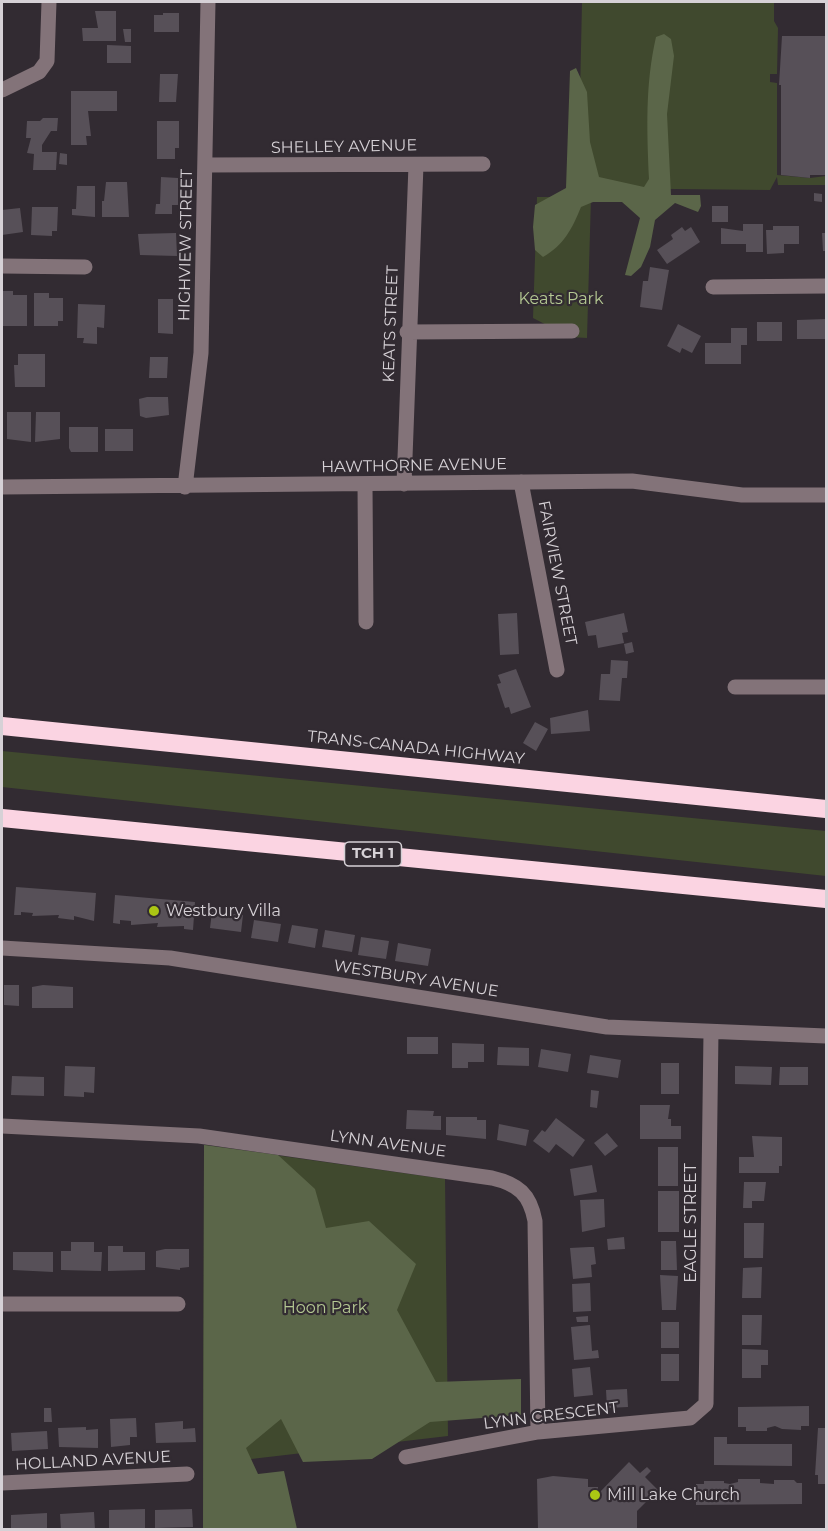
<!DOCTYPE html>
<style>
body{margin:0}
#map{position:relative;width:828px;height:1531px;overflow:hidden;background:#322b32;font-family:Montserrat,sans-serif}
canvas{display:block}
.frame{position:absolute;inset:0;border:3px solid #d6d1d6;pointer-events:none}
</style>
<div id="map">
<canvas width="828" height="1531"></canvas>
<div class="frame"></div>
</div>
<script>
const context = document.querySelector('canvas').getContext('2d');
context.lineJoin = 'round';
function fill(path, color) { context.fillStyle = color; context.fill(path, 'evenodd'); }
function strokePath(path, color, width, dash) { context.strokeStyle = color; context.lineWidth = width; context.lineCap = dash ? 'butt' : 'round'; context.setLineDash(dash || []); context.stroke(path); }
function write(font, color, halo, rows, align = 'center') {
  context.font = font + ' Montserrat,sans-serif'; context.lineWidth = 4.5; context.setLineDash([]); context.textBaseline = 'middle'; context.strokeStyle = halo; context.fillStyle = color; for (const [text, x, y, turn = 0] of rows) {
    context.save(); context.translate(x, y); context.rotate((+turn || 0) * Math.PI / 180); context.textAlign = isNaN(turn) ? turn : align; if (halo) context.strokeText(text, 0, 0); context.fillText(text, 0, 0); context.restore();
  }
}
fill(new Path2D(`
 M582,2h192v19l4,7 -1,46h-7v8l7,1v92l33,3 16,-2v9h-48l-1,-8 -7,13 -192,-2z
 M537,197h54l-4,141 -17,-1 -37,-19z
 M2,751l824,80v45l-824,-89z
 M204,1145l241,34 3,257 -231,27 -14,67z`), '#40492e');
fill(new Path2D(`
 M664,34l7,5 3,17 -7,58 4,81h29l1,11 -3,6 -23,-9 -20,17 -5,27 -9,20 -10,9 -6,-1 15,-57 -18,-16h-29l-12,5c-9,22 -17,38 -38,50l-8,-7 -2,-23 2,-22 31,-17 4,-117 6,-3 11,24 3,50 9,35 45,10 5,-8c-2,-48 -4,-94 7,-142z
 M204,1145l74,10 37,34 11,39 43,-7 47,43 -19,46 39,72 85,-3v36l-91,7 -58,37 -69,3 -22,-43 -35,29 12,26 26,-3 13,58h-94z`), '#5b6649');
fill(new Path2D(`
 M95,11h21v30h-33l-1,-13h16z
 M163,13h16v19h-25v-17h9z
 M123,29h8v13h-6z
 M782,36h44v139h-16v3l-29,-3v-90h-2z
 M107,45l24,1v17h-24z
 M160,74h18l-2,28h-17z
 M71,91h46v20h-29l3,25h-5l1,9h-16z
 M43,118h15l-1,13h-6l-9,14v7h15l-1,18h-23l1,-16 -7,-1 4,-15h-5l1,-17h13z
 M157,121h22v27h-4v11h-18z
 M60,153l7,1v11l-8,-1z
 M161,177l17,1v27h-6v9h-17l1,-10h4z
 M106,182h21l2,35h-27v-16h2z
 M77,186h18v31l-23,-2v-6h4z
 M814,193l8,1v8l-8,-1z
 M712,206h16v16h-16z
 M32,207h26l-1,24h-5v5l-21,-1z
 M20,208l3,24 -21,3v-25z
 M743,224h20v28h-17v-8h-25v-16l22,3z
 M773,226h26v18h-15v9l-17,1 -1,-24h7z
 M682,227l3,4 6,-4 9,15 -33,22 -10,-14 16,-11 -2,-4z
 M176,233l1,23 -37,-1 -2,-21z
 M822,233h4v18h-3z
 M650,267l19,3 -7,40 -22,-3 3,-26h5z
 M2,291h11v4h14v31h-25z
 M34,293h15v5h14v23h-5v5h-24z
 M158,299h15v35l-15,-1z
 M78,304l27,1 -1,23 -7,-1v17l-14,-1 1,-5h-7z
 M826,319v20h-29v-19z
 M757,322h25v19h-25z
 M678,324l23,12 -9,17 -10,-5 -2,5 -13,-7z
 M731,328h16v17h-6v19h-36v-21h26z
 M18,354h27v33h-30l-1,-22h4z
 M150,357h18l-1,21h-18z
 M147,397h21l1,18 -23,3 -6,-2 -1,-17z
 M7,412h24v30l-24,-3z
 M36,412h24v27l-25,3z
 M69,427h29v25h-27l-2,-4z
 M105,429h28v22h-28z
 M517,613l2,41 -19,1 -2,-41z
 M624,613l4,19 -6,1 2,10 -26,5 -2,-13 -8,1 -3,-14z
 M632,642l2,10 -8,2 -2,-10z
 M611,660l17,1 -1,17h-5l-2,23 -21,-1 2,-26h9z
 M516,669l15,38 -20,7 -2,-7 -4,1 -8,-24 4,-1 -3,-8z
 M588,710l2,21 -39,3 -1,-16z
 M535,722l13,7 -12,22 -13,-8z
 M16,887l80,6 -2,28 -20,-5v4l-16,-2 1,-3 -27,1 1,-3 -12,-1v3h-7z
 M115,895l80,7 -2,28 -9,-1v-3l-27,1 1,-4 -27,2v-4l-11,-1v4l-7,-1z
 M212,912l31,3 -2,17 -31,-4z
 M254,920l27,4 -3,18 -27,-4z
 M292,925l26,4 -3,19 -27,-5z
 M325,930l30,5 -3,17 -30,-5z
 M361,937l28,4 -3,18 -28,-4z
 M398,943l33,6 -3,17 -33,-5z
 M4,985h15v21l-15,-1z
 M43,985l30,2v21h-41v-21z
 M407,1037h31v17h-31z
 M452,1043l32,1v18h-16v6h-16z
 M498,1047l31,1v18l-32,-1z
 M541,1049l30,5 -3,18 -30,-5z
 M590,1055l31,5 -3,18 -31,-5z
 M661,1063h18v31h-18z
 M65,1066l30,1 -1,26 -10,-1v5l-20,-1z
 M735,1066l37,1 -1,18 -36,-1z
 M780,1067h28v18h-29z
 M12,1076l32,1v19l-33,-1z
 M591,1090l8,1 -2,17 -7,-1z
 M640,1105h30l-2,14h3v7h10v13h-41z
 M407,1110l27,1 -1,5h8v14l-35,-1z
 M446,1117h31v3h9v19l-40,-4z
 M556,1118l29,22 -12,17 -17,-13 -7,9 -16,-12 9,-11 3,2z
 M499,1124l30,6 -3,16 -29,-6z
 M607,1133l11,13 -13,10 -11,-13z
 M752,1136l30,1v29h-3v7h-40v-16h15z
 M658,1147h20v39h-20z
 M592,1165l5,27 -23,4 -4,-27z
 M744,1182h22l-2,19h-12v7h-9z
 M658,1191h21v41h-21z
 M604,1199l1,28 -23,5 -2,-32z
 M744,1223h20l-1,35h-19z
 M624,1237l1,12 -17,1 -1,-11z
 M661,1241h15l1,29h-16z
 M71,1242h23v10h8l-1,19 -40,-1v-19h10z
 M108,1246h15v6h22v18l-37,1z
 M589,1247h5l2,17 -5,1 1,12 -19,2 -3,-31z
 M165,1249h24v18l-9,1v2l-24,-3v-16z
 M13,1252h40v20l-40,-2z
 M762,1267l-1,31h-19l1,-30z
 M660,1275l18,1 -2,34h-14z
 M590,1283l1,28 -18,1 -1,-28z
 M742,1315h20l-1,30h-19z
 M588,1316v6h-11l-1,-5z
 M661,1322h18v26h-18z
 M590,1325l2,26 6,-1 1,8 -25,2 -3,-33z
 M742,1349l26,1v15h-7v13h-19z
 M661,1354h18v27h-18z
 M590,1367l3,28 -19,2 -2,-28z
 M627,1389l1,18 -21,1 -1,-18z
 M809,1406v20h-8v4l-19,-1 -7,-3 -8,2v3h-21v-4h-8v-20z
 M44,1408h7l1,14h-8z
 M136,1418l1,19h-7v8l-19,2 -1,-28z
 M183,1421v8l12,-1 1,14 -40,1 -1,-20z
 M86,1427v3l12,-1v19l-39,-1 -1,-19z
 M818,1428h8v56h-8v-9h-3z
 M47,1431l1,18 -36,2 -1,-18z
 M714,1437h13v7h65v22l-78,-1z
 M629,1462l11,11 7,-6 4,4 -6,6 13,13 -21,21v19h-99l-1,-51 16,-3 35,3v8h10v7z
 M738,1479h22v4l14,1v-4h20l3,3h5v21l-106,1v-21h8v-3h20v2l6,1 8,-2z
 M145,1509v19l-36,1v-19z
 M192,1509l1,18 -38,1v-18z
 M94,1512l1,18h-34l-1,-16z
 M47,1513v16l-36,1v-15z`), '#575058');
strokePath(new Path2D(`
 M2,90l37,-18 8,-11 2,-59
 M206,165l277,-1
 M2,266l83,1
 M713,287l113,-1
 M407,332l165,-1
 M521,482l36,188
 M404,484l12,-319
 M365,485l1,137
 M2,487l630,-6 110,14h84
 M185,487l16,-134 7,-351
 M735,687h91
 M2,948l168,10 437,69 219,9
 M2,1126l197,10 293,42c26,6 38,16 43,43l3,211
 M2,1304h176
 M406,1457l132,-25 152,-14 16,-14 5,-372
 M2,1483l185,-9`), '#837379', 15);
strokePath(new Path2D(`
 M2,726l824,83
 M2,818l824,81`), '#fbd4e2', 18);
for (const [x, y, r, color] of [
 [154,911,6,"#abc614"],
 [595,1495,6,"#abc614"]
]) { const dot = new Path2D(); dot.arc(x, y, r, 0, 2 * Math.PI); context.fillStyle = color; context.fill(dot); strokePath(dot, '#322b32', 2); }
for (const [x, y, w] of [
 [373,854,57]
]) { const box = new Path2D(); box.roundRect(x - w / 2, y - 12, w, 24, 4.5); context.fillStyle = '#322b32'; context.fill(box); strokePath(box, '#d6d1d6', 1.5); }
write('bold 15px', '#d6d1d6', null, [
 ["TCH 1",373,854]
]);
write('16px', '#d6d1d6', '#322b32', [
 ["SHELLEY AVENUE",344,147,-1],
 ["HIGHVIEW STREET",186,245,-89],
 ["KEATS STREET",391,324,-88],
 ["HAWTHORNE AVENUE",414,466,-1],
 ["FAIRVIEW STREET",557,573,79],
 ["TRANS-CANADA HIGHWAY",416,748,6],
 ["WESTBURY AVENUE",416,979,9],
 ["LYNN AVENUE",388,1144,8],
 ["EAGLE STREET",691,1223,-90],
 ["LYNN CRESCENT",551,1416,-7],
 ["HOLLAND AVENUE",93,1461,-3]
]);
write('16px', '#b4c892', '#322b32', [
 ["Keats Park",561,299],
 ["Hoon Park",325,1308]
]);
write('16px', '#d6d1d6', '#322b32', [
 ["Westbury Villa",166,911],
 ["Mill Lake Church",607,1495]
], 'left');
</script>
